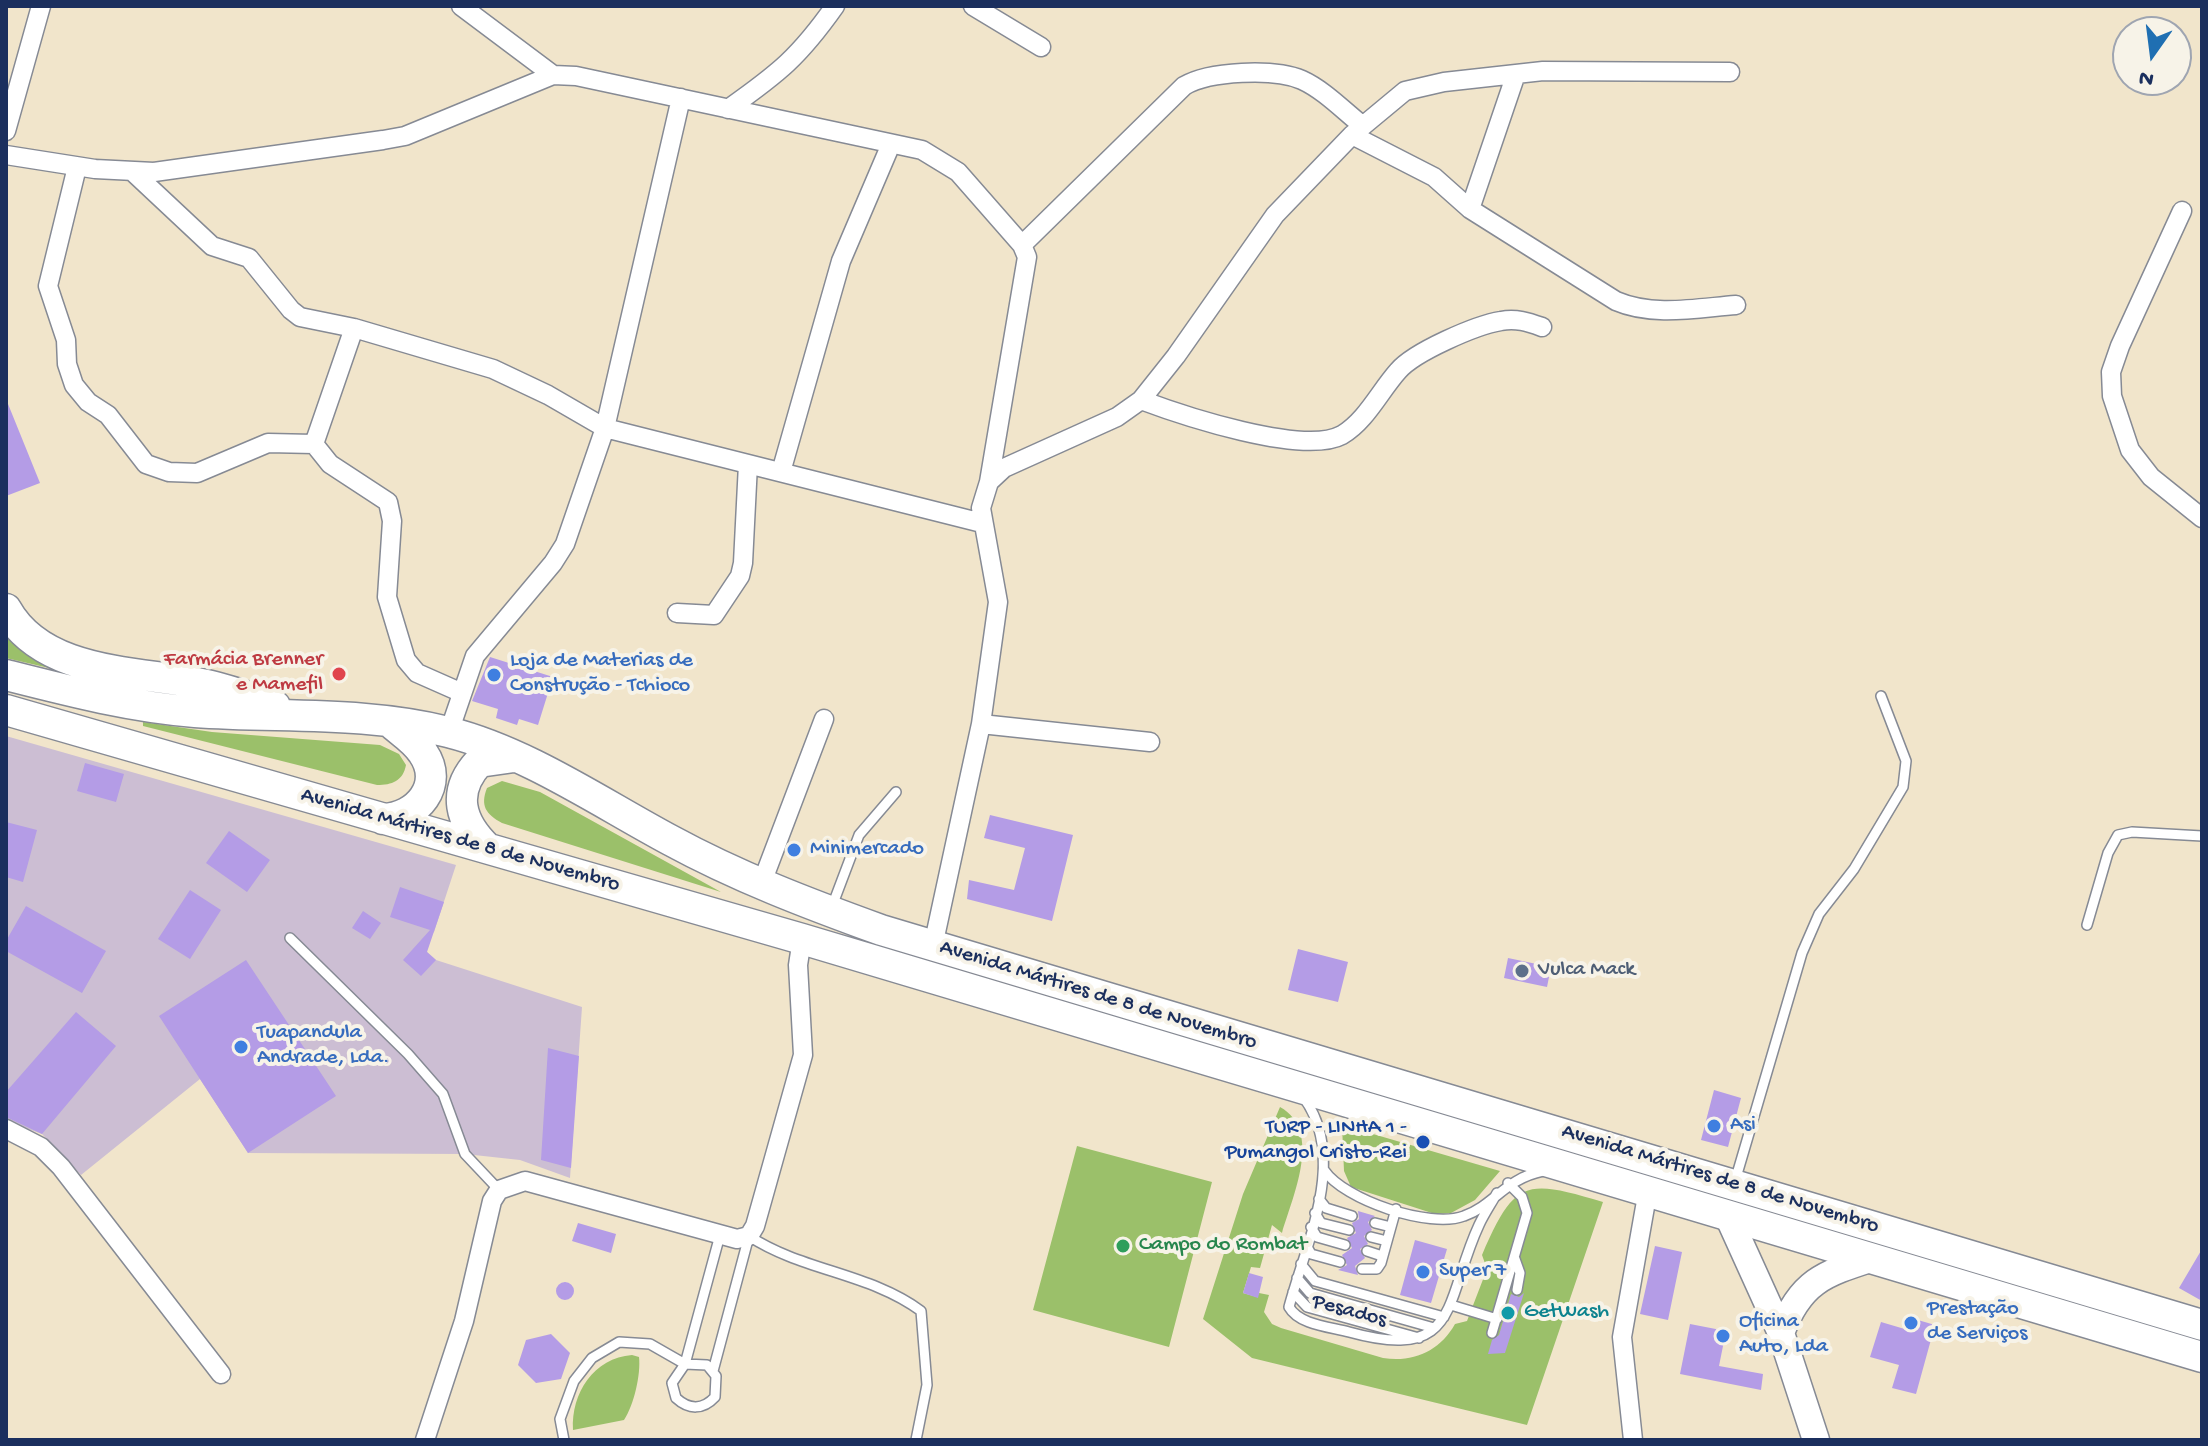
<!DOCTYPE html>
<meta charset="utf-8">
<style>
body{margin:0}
#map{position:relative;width:2208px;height:1446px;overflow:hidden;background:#f1e5cb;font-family:"Gochi Hand",sans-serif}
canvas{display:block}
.frame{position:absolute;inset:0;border:8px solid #1b2f5e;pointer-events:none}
.north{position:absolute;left:2112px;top:16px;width:80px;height:80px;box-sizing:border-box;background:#f7f3e8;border:2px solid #9fa5b1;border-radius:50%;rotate:194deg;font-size:22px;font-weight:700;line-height:32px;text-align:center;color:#1b2f5e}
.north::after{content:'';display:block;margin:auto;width:28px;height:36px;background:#1f6fb2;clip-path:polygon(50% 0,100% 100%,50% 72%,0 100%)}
</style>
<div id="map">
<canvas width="2208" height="1446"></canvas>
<div class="frame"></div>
<div class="north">N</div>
</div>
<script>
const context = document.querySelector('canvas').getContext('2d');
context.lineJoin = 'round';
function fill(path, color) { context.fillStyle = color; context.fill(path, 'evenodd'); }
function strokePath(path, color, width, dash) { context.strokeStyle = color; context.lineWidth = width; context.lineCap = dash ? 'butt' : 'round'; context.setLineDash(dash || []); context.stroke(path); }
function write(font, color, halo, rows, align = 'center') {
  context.font = font + ' "Gochi Hand",sans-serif'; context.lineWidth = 8; context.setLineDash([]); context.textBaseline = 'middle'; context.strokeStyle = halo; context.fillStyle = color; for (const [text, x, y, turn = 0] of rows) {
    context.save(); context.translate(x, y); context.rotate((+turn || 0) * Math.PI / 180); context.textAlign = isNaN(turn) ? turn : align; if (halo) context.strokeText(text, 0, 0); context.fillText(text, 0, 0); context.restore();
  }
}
fill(new Path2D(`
 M6,736l450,129 -22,67 -16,12 18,16 146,47 -12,171 -50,-18 -55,-6 -217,-1 -48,-74 -119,96 -39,-41 -36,-13z`), '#ccbed3');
fill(new Path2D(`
 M6,633l86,45 -86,-20z
 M143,722l69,10 168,13 19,9 7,11c-3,16 -14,20 -29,20l-234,-59z
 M502,781l38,11 181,100 -219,-69c-16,-9 -22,-17 -15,-35z
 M1280,1107c43,24 13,88 2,126l-10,-8 -12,43 -9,-1 -8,26 14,4 2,-4 10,2 -5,17 8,12 9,4 102,30c30,5 57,-7 72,-34l12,-3 20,-52 -5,-14c33,-76 43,-76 121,-53l-76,223 -275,-67 -49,-39 40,-125z
 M1342,1125l158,46 -25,29 -24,13 -16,1 -84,-27 -7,-16z
 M1077,1146l135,36 -43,165 -136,-37z
 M632,1355l7,2c2,17 -5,48 -15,63l-51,10c-2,-37 21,-72 59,-75z`), '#9bc06a');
fill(new Path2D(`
 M6,399l34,84 -34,13z
 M490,657l63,20 -15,48 -19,-6 -2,6 -21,-7 2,-9 -26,-8z
 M85,763l39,11 -8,28 -39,-11z
 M990,815l83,20 -21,86 -85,-22 2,-19 45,10 11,-42 -41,-10z
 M6,822l31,8 -14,52 -17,-5z
 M229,831l41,29 -23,32 -41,-29z
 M400,887l44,15 -17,50 9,8 -15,16 -18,-16 27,-30 -40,-13z
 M190,890l31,20 -31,49 -32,-20z
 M26,906l80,45 -24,42 -76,-42v-10z
 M363,911l18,12 -11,16 -18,-11z
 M1298,949l50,13 -10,40 -50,-12z
 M1508,958l43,9 -4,20 -43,-9z
 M246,960l90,136 -88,57 -89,-137z
 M76,1012l40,34 -74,88 -36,-17v-25z
 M548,1048l31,8 -8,112 -30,-8z
 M1714,1090l27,8 -13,49 -27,-7z
 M1358,1211l17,5 -7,6 4,8 -8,6 4,8 -8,5 5,9 -10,8 3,9 -20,-5 9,-5 -5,-10 10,-7 -5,-10 9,-5 -4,-10 7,-4z
 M578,1223l38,11 -5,19 -39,-12z
 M1415,1240l32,9 -16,54 -31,-8z
 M1655,1246l27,6 -14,68 -28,-6z
 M2202,1249v52l-23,-13z
 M1249,1273l14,4 -5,21 -15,-5z
 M556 1291a9 9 0 1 1 18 0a9 9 0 1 1-18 0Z
 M1524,1293l-19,60 -17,1 4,-14 7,-5 12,-41 8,3z
 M1911,1318l24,7 -19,69 -24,-6 7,-23 -29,-8 11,-35 27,8z
 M1690,1324l36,7 -7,35 44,8 -2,16 -81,-16z
 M551,1334l19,19 -9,26 -25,4 -18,-18 8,-25z`), '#b49ce6');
const service = new Path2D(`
 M831,909l28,-74 37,-43
 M2087,925l21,-72 10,-18 14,-3 70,4
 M290,938l118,116 35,40 22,60 34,36
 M1304,1098c44,61 2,145 -15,209 10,18 42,20 60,25 112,31 95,-32 130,-107 5,-11 12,-21 18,-32
 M1324,1170c20,30 106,59 140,46 31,-11 40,-37 79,-45
 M1735,1181l67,-228 17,-39 35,-45 49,-82 3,-26 -25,-65
 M1319,1199l7,9 26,8
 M1315,1213l6,10 28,7
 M1375,1223l16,4
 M1311,1227l6,10 28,8
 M1371,1237l16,4
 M1306,1245l5,9 29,8
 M1367,1251l15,5
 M1515,1259l5,14 -3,17
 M1301,1264l14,17 129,36
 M1362,1269h15l4,-6 15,-54
 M1297,1278l13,15 124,35
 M1293,1292l14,15 112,31
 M1451,1305l46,14
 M1492,1333l35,-120 -5,-16 -14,-14
 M713,1371l36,-135c53,35 121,37 172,75l6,74 -11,55
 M564,1440l-4,-21 14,-38 18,-23 27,-16 31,2 35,20 22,1 9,11 -1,21c-12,13 -26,13 -39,1l-4,-15 13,-19 35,-129`);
const minor = new Path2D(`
 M461,6l92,69
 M973,6l68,41
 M728,109c51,-36 71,-52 107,-103
 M6,131l35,-125
 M1352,135l82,42 36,32 146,92c37,16 81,7 120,4
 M6,155l89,14 59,3 229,-32 22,-4 148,-61 23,1 346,74 36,22 64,73 5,12 -38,225 -8,26 17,94 -17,122 -48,222
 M77,167l-29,119 18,54 1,24 7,21 14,17 20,13 38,49 23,8 28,1 71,-30 46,1 16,20 58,38 4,19 -5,76 19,63 11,13 43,19
 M133,172l79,74 37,12 42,52 9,7 54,11 139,41 55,26 57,33 377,95
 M1470,209l46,-135
 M2182,211l-62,135 -9,26 1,24 18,54 21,27 51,41
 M1022,245l162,-159c25,-15 90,-18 118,-6 22,10 42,31 61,46
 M1141,400c40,15 162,56 201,35 24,-14 38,-44 56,-64 16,-19 78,-46 103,-50 15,-3 27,1 41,6
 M314,444l40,-116
 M781,472l60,-211 50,-117
 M989,482l15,-14 113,-51 24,-17 35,-44 99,-141 77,-80 53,-44 39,-9 99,-11 187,1
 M677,613l37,2 26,-39 3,-13 5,-99
 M981,724l169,18
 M449,732l26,-76 78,-93 12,-19 40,-116 76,-330
 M761,885l63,-166
 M6,1129l35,18 20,20 160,207
 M425,1440l39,-119 28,-120 7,-11 26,-9 212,58 12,-3 6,-10 48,-171 -5,-90 4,-26
 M1633,1440l-11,-103 26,-147`);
const secondary = new Path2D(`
 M1727,1214l54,119 35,107
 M1781,1333c19,-51 42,-59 92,-75`);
const primary = new Path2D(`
 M6,609c39,70 142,61 209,78 20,5 40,12 60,19
 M6,675c63,16 125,32 189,37 85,6 170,-1 253,20 79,20 151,70 222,108 68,37 139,64 211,90l1321,395
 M6,710l796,229 1400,418
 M383,819c34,-1 62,-34 40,-66 -8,-13 -22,-21 -33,-31
 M487,848c-27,-26 -36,-56 -8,-86l35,-5`);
strokePath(service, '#868a94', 12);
strokePath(minor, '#868a94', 21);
strokePath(secondary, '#868a94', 29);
strokePath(primary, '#868a94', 33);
strokePath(service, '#fff', 9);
strokePath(minor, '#fff', 18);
strokePath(secondary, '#fff', 26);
strokePath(primary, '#fff', 30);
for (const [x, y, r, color] of [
 [339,674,8,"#e0444e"],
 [494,675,8,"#3f7fe0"],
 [794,850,8,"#3f7fe0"],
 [1522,971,8,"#5c6f8a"],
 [241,1047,8,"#3f7fe0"],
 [1714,1126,8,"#3f7fe0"],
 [1423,1142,8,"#1a4fb4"],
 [1123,1246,8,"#2e9e5b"],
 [1423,1272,8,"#3f7fe0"],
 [1508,1313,8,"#0f9aa8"],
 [1911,1323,8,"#3f7fe0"],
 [1723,1336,8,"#3f7fe0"]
]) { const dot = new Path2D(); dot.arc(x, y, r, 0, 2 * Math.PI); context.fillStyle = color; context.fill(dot); strokePath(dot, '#f7f3e8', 3); }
write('22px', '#be3a42', '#f7f3e8', [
 ["Farmácia Brenner",323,661],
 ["e Mamefil",323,686]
], 'right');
write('22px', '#366cbe', '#f7f3e8', [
 ["Loja de Materias de",510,662],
 ["Construção - Tchioco",510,687],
 ["Minimercado",810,850],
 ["Tuapandula",257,1034],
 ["Andrade, Lda.",257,1059],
 ["Asi",1730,1126],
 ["Super 7",1439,1272],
 ["Prestação",1927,1310],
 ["de Serviços",1927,1335],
 ["Oficina",1739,1323],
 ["Auto, Lda",1739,1348]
], 'left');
write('22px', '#1b2f5e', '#f7f3e8', [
 ["Avenida Mártires de 8 de Novembro",460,841,16],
 ["Avenida Mártires de 8 de Novembro",1098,996,17],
 ["Avenida Mártires de 8 de Novembro",1720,1180,17],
 ["Pesados",1349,1312,15]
]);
write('22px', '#4e5e75', '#f7f3e8', [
 ["Vulca Mack",1538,971]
], 'left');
write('22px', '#164399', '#f7f3e8', [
 ["TURP - LINHA 1 -",1407,1129],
 ["Pumangol Cristo-Rei",1407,1154]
], 'right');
write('22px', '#27864d', '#f7f3e8', [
 ["Campo do Rombat",1139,1246]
], 'left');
write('22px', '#0d838f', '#f7f3e8', [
 ["GetWash",1524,1313]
], 'left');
</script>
